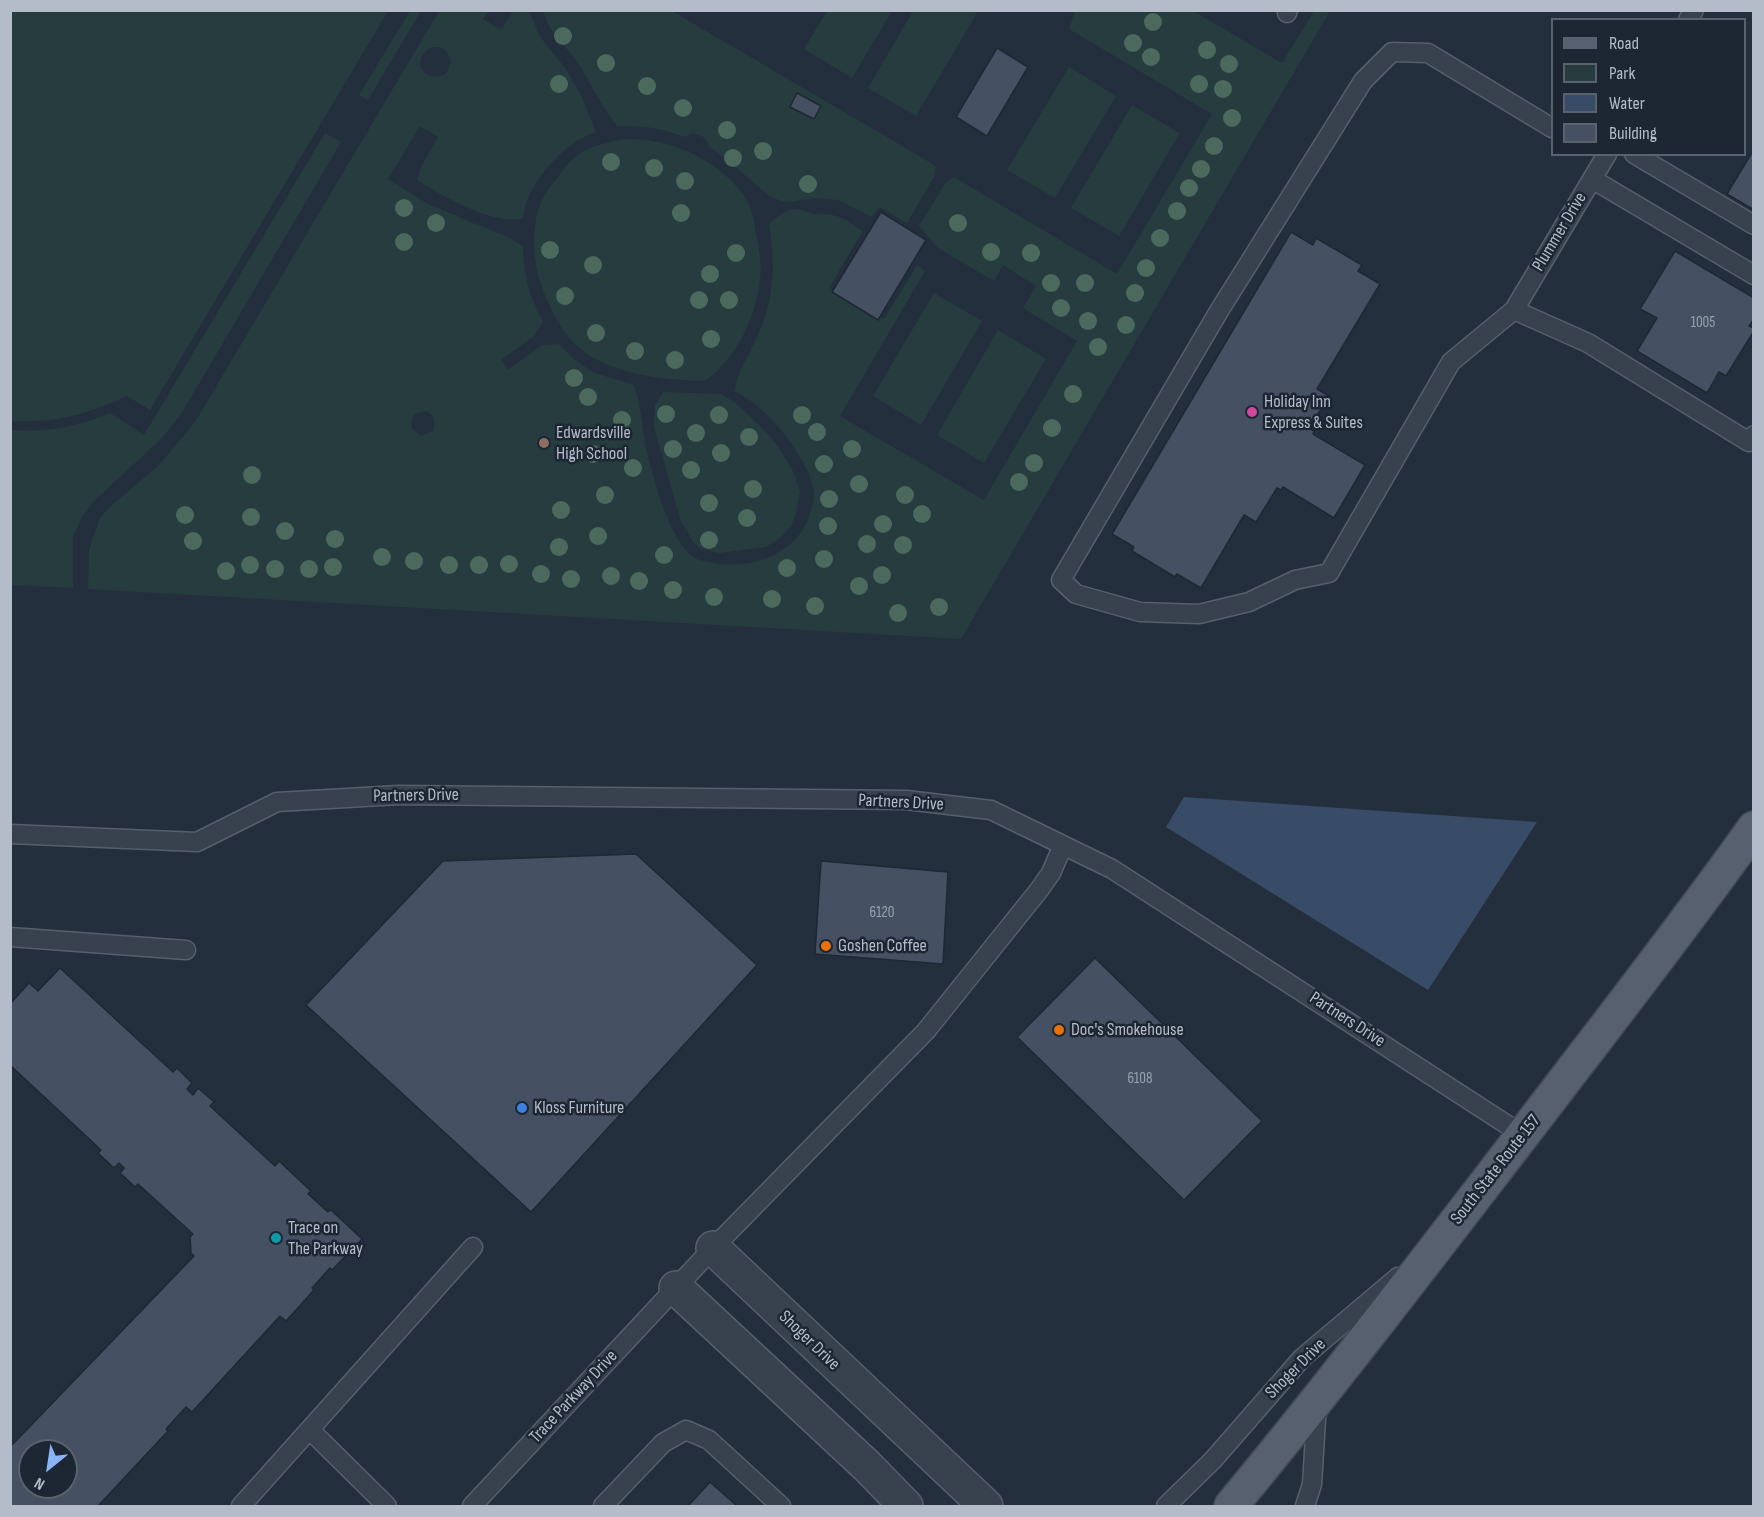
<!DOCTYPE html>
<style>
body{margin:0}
#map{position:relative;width:1764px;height:1517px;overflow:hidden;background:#242f3e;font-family:"Sofia Sans Condensed",sans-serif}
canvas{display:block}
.frame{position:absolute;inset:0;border:12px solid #b4bcc9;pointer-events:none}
.legend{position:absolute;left:1551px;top:18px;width:195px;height:138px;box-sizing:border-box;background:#1d2633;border:2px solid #59626f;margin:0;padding:8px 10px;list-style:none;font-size:18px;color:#b4bcc9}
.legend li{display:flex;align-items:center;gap:12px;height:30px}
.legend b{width:30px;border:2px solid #59626f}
.north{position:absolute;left:18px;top:1439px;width:60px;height:60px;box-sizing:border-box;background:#1d2633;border:2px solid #59626f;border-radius:50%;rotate:210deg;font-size:16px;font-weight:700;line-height:24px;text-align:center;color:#b4bcc9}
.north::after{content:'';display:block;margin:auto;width:21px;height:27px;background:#8ab4f8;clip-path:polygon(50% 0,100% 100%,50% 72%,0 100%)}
</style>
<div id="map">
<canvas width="1764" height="1517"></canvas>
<div class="frame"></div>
<ul class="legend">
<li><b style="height:8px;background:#56606e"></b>Road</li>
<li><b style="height:16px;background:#263c3f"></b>Park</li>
<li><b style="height:16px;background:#394c67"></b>Water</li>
<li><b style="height:16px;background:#455162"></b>Building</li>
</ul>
<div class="north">N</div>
</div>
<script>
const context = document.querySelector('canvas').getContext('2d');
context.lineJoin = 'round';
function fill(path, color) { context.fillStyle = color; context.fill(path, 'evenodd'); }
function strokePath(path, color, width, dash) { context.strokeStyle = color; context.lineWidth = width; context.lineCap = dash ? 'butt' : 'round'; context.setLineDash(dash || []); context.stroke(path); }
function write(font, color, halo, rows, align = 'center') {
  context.font = font + ' "Sofia Sans Condensed",sans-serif'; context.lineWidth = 5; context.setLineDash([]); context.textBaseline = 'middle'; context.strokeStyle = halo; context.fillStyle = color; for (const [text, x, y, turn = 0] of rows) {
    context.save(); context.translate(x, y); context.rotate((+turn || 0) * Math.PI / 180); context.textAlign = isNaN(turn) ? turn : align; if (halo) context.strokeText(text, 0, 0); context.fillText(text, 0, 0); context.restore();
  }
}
fill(new Path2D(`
 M973,10l4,3 -61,103 -48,-28 45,-77z
 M10,11h378l-238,399 -23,-14c-43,19 -69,27 -116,25z
 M410,11h11l-53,89 -9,-5z
 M439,11h49l-5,8 18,11 12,-19h16l12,27 24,30 16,27 15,37c-33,11 -70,52 -73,86 -27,9 -83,-23 -106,-38l5,-15 16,-28 -18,-11 -32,53 40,25 82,34 13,8c1,31 6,49 20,76l-9,14 -33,24 7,10 34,-25 17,-1 14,14 19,14 42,13c7,21 8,41 12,63 8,32 20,80 42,105 6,7 16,8 25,10 40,7 88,-10 98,-53 1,-4 3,-9 3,-13 0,-20 -13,-38 -23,-54 -15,-21 -34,-41 -57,-52 6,-25 17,-39 26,-61 15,-35 15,-69 9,-106 10,-8 19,-18 33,-14 5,1 9,4 13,4 26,0 27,4 48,17l-34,57 5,2 -1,3 45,27 2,-2 4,1 33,-54 8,6 -85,145 144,84 93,-159 -54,-33 13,-22 -33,-21 -9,16 -56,-33 -19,-22 27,-44 8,-5 163,97 95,-160 -143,-85 6,-18h118l89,52 32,-52h16l-369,628 -873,-50 1,-39 11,-32 11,-12 49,-42 35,-42zM432,47c11,-1 17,5 19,15l-5,12c-24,11 -36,-17 -14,-27zM426,411c9,4 10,12 7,20l-12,5 -9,-7 -1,-8 4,-7z
 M543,11h129l264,155 -2,11 -27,46 -28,-16 -7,10 -34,-17 -21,-2 -30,4 -6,-1 -12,-5 -45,-39 -15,-10 -4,-9 -12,-5 -10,4c-21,-10 -42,-11 -66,-11 -16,-20 -26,-43 -40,-64 -13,-20 -27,-27 -34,-51zM797,94l24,12 -7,13 -24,-12z
 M827,11h65l-40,67 -48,-29z
 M1069,67l47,29 -61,102 -48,-28z
 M1132,105l48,28 -61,103 -48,-28z
 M325,133l16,9 -161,274 -20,24 -67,62 -12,17 -8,18v51l-62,-3v-155c34,3 68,-4 99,-17l34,22z
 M624,139c7,0 15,0 22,1 34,4 70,22 92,48 12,13 16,29 18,46 3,15 6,30 4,45 -4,39 -24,80 -55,102 -41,-1 -94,-6 -127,-34 -13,-11 -23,-29 -30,-45 -13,-27 -19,-65 -9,-94 4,-12 11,-22 19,-31 7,-10 15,-20 26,-26 12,-6 26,-9 40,-12z
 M934,293l48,28 -61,104 -48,-29z
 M998,330l48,29 -62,104 -47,-28z
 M663,392l59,2 16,11 26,25 13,15 16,26 7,21 -4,22 -5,12 -11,12 -14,9 -47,6 -18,-4 -8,-7 -12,-21 -27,-94 1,-22z`), '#263c3f');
fill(new Path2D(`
 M1184,797l353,25 -109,168 -262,-163z`), '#394c67');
const building = new Path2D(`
 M997,48l31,19 -41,69 -31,-19z
 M797,93l24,13 -7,13 -24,-12z
 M1754,149v61l-27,-16z
 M881,212l45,28 -48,80 -46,-28z
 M1291,232l22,13 3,-7 46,27 -4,6 22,13 -63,105 12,7 -20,32 5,3 -1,3 52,31 -31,53 -51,-31 -2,3 -4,-2 -21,34 -12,-7 -43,73 -24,-14 -2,3 -43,-26 2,-4 -22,-13z
 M1675,251l79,47v21l-5,7 5,2v3l-28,45 -7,-4 -12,21 -70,-42 20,-33 -17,-9z
 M636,854l121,111 -226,247 -225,-207 137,-144z
 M821,861l127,11 -5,92 -128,-10z
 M1095,958l167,163 -78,79 -167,-163z
 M60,968l113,104 4,-4 15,15 -5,6 6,6 5,-7 16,14 -4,4 65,60 4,-5 32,30 -3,3 20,18 3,-2 31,29 -30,31 -2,-2 -18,20 2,2 -28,31 -6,-5 -88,96 -6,-5 -20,22 2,2 -70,75h-88v-62l2,1 182,-189 -3,-3 -1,-16 3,-3 -55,-50 -3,3 -15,-14 4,-5 -5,-5 -5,5 -16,-15 3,-3 -91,-85v-61l19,-21 9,8zM30,1451h36v36h-36z
 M710,1482l27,24h-49z`);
fill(building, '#455162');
strokePath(building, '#1f2835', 1.5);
const lane = new Path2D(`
 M1287,13l1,-3
 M1688,20l6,-10
 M1552,128l-124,-75 -36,-1 -29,29 -144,230 -158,269 15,14 64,18 59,2 50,-12 46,-22 34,-7 122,-211 63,-52 93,-156
 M1634,154l120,71
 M1592,179l162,96
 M1514,310l74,33 161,99 5,-7
 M10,834l187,8 80,-40 122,-7 507,5 85,10 121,59 411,266
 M10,937l176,13
 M310,1430l77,76
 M241,1506l232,-259
 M472,1506l241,-258 213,-217 113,-141 12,-17 12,-28
 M603,1506l60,-63 23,-13 23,10 72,66
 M1166,1506l47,-46 89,-102 96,-81
 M1305,1506l7,-22 5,-80`);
const street = new Path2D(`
 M713,1248l273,258
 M676,1288l191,178 39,40`);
const primary = new Path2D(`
 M1231,1506c101,-122 197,-248 294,-374 77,-101 155,-200 229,-304`);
strokePath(lane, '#565f6c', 21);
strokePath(street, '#565f6c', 36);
strokePath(primary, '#414a57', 36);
strokePath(lane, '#38414e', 18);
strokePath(street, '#38414e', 33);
strokePath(primary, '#56606e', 33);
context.fillStyle = '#4b6a5d';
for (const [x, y] of [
 [1153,22],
 [563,36],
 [1133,43],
 [1207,50],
 [1151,57],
 [606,63],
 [1229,64],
 [559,84],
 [1199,84],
 [647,86],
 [1223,89],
 [683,108],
 [1232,118],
 [727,130],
 [1214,146],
 [763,151],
 [733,158],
 [611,162],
 [654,168],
 [1201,169],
 [685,181],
 [808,184],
 [1189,188],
 [404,208],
 [1177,211],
 [681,213],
 [436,223],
 [958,223],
 [1160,238],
 [404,242],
 [550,250],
 [991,252],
 [736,253],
 [1031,253],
 [593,265],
 [1146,268],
 [710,274],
 [1051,283],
 [1085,283],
 [1135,293],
 [565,296],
 [699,300],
 [729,300],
 [1061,308],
 [1088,321],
 [1126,325],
 [596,333],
 [711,339],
 [1098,347],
 [635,351],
 [675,360],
 [574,378],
 [1073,394],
 [588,397],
 [666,414],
 [719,415],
 [802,415],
 [622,420],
 [1052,428],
 [817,432],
 [696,433],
 [749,437],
 [673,449],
 [852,449],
 [721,453],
 [593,454],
 [1034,463],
 [824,464],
 [633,468],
 [691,470],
 [252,475],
 [1019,482],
 [859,484],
 [753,489],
 [605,495],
 [905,495],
 [829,499],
 [709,503],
 [561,510],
 [922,514],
 [185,515],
 [251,517],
 [747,518],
 [883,524],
 [828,526],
 [285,531],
 [598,536],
 [335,539],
 [709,540],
 [193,541],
 [867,544],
 [903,545],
 [559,547],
 [664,555],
 [382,557],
 [824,559],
 [414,561],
 [509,564],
 [250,565],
 [449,565],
 [479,565],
 [333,567],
 [787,568],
 [275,569],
 [309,569],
 [226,571],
 [541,574],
 [882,575],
 [611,576],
 [571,579],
 [639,581],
 [859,586],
 [673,590],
 [714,597],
 [772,599],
 [815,606],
 [939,607],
 [898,613]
]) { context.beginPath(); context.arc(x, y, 9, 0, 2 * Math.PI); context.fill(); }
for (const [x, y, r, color] of [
 [1252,412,6,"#d1479c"],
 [544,443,6,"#8d6e63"],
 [826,946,6,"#e8710a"],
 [1059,1030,6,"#e8710a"],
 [522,1108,6,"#3f7fe0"],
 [276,1238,6,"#0f9aa8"]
]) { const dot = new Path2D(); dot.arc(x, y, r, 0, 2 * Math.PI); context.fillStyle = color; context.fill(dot); strokePath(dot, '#1d2633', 2); }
write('15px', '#98a1af', null, [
 ["1005",1703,323],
 ["6120",882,913],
 ["6108",1140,1079]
]);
write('18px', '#b4bcc9', '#1d2633', [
 ["Plummer Drive",1560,232,-59],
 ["Partners Drive",416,796,-1],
 ["Partners Drive",901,803,3],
 ["Partners Drive",1347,1020,33],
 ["South State Route 157",1496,1170,-52],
 ["Shoger Drive",809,1341,44],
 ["Shoger Drive",1296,1369,-45],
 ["Trace Parkway Drive",574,1397,-47]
]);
write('18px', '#b4bcc9', '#1d2633', [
 ["Holiday Inn",1264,402],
 ["Express & Suites",1264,423],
 ["Edwardsville",556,433],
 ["High School",556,454],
 ["Goshen Coffee",838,946],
 ["Doc's Smokehouse",1071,1030],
 ["Kloss Furniture",534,1108],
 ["Trace on",288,1228],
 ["The Parkway",288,1249]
], 'left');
</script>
